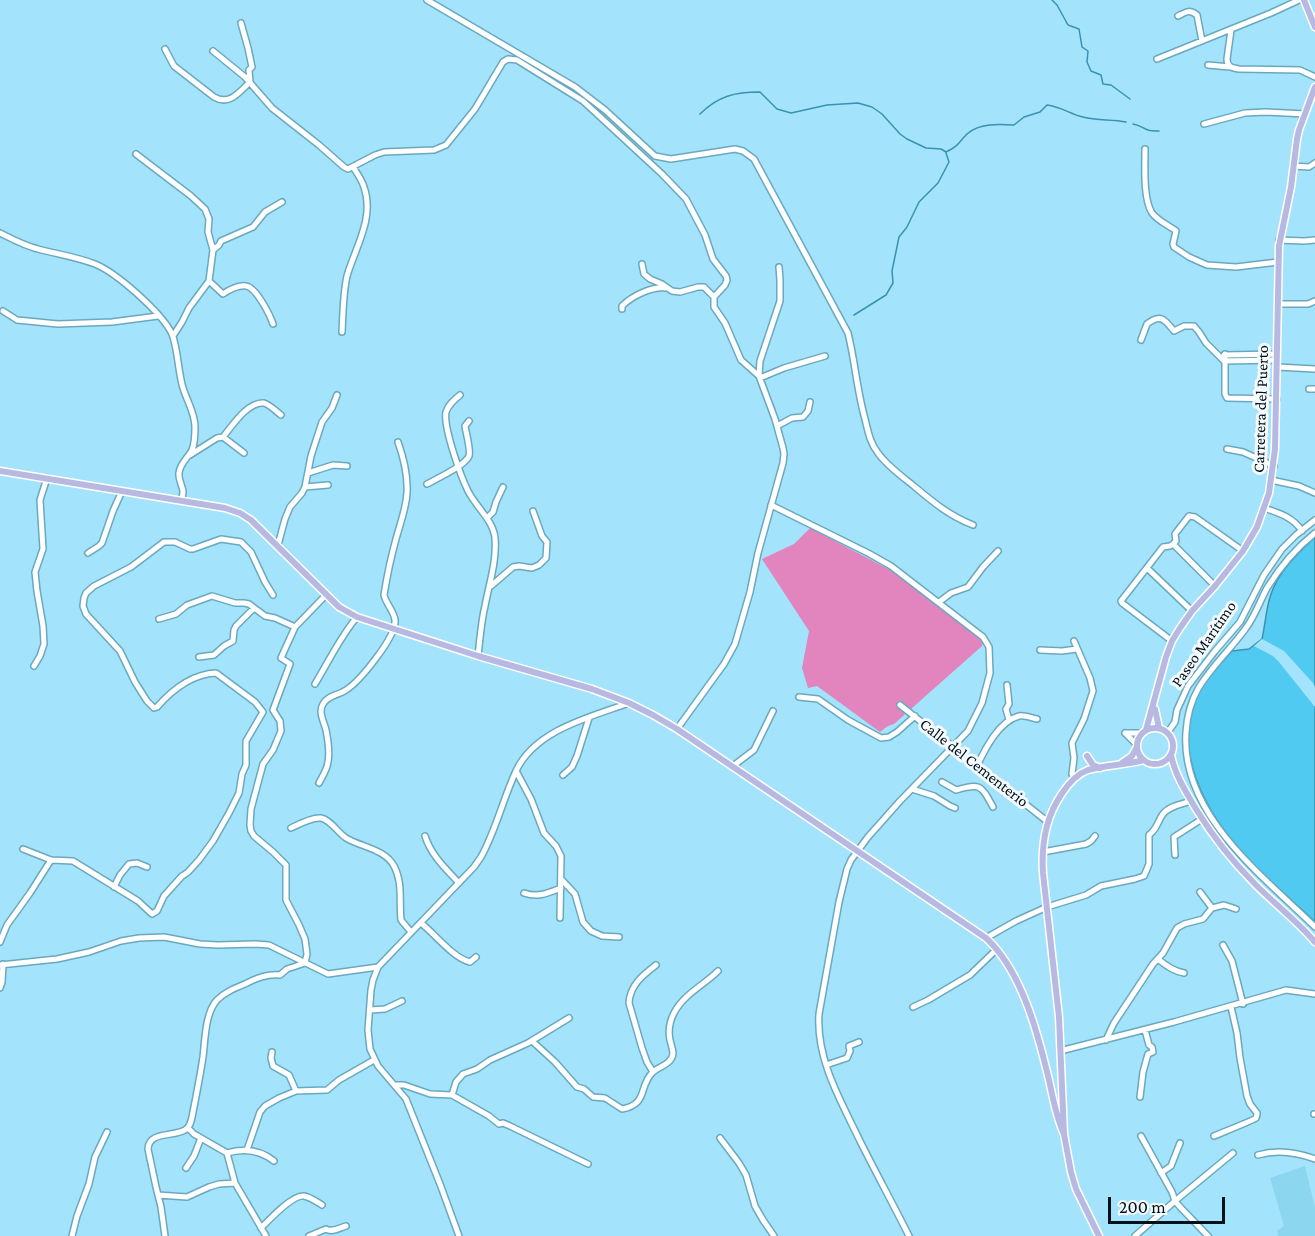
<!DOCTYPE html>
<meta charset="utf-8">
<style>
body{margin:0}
#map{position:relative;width:1315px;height:1236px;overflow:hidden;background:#a3e4fc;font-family:"Crimson Pro",serif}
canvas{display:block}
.scale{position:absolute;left:1108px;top:1197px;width:117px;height:27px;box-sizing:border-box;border:3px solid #001119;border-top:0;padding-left:8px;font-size:18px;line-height:21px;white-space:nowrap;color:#001119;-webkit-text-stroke:4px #f5fbfd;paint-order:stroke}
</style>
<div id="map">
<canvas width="1315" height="1236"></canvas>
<div class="scale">200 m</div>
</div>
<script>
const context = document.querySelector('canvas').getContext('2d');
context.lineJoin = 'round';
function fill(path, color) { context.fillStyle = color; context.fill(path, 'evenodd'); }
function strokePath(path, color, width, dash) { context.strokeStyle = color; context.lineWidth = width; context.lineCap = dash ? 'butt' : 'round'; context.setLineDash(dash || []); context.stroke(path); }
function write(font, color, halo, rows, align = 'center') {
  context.font = font + ' "Crimson Pro",serif'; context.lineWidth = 6; context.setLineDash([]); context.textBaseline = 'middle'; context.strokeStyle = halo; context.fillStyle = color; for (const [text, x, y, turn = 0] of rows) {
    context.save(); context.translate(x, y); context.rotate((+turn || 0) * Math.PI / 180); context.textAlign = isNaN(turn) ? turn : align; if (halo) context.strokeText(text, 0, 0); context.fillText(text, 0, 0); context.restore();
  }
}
fill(new Path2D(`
 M1305,1166l10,42v28h-37l-1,-5 7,-5 -14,-48z`), '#8cd6f0');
fill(new Path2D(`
 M810,528l82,43 80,60 11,10 -1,5 -88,78 -6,2 -8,6 -63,-46 -9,2 -6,-20 7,-37 -47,-72 32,-15z`), '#e284be');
const water = new Path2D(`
 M1315,537v385c-25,-24 -53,-46 -76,-73 -34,-39 -66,-98 -43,-151 8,-18 23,-32 36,-47l17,-2 13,-10c3,-13 4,-29 8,-42 7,-24 27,-43 45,-60z`);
fill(water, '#51caf2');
strokePath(water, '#3992b1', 1.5);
fill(new Path2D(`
 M1262,639l22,12 29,32 2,4v20l-36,-45 -6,-6 -19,-10z`), '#a3e4fc');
strokePath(new Path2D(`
 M1052,0l5,5 11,20 11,4 3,18 6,4 -1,11 4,9 10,4 2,9 8,1 19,14
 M700,114c18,-18 35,-22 60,-22l17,17 14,4 36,-8 31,-2 14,4 10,7 18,20 7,5 19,9 15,1 5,3c13,-6 12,-9 21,-18 12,-11 32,-10 47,-9l10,-8 16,-5 7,-7c15,2 23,9 36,12 14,4 29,2 43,5
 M1133,124c12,2 10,8 26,7
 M854,315l32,-20 7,-12 -1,-12 7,-34 8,-10 12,-25 19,-19 11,-21 -3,-9`), '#3992b1', 1.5);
const minor = new Path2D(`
 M427,0l148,87 30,23 50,46 16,3 64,-10 8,2 11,8 94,174c7,28 9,58 17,86 3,12 5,24 13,34 9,13 25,24 37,34 19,16 35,29 58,38
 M1178,16c8,-4 11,-7 19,-1l5,26
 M1231,30l-4,29c0,8 5,9 12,10l61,1 15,7
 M165,49l9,17 40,31c16,9 25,-5 36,-15l-1,-12 3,-3 -4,-19 -7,-25
 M213,51l32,26 27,31 47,37 25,22 4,2 27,-14 9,-3 50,-2 12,-5 29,-36 28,-47 5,-3 9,1 66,41 79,73 24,25 19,36 8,24 13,17 1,4 -2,5 -11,12
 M1157,59l114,-46 28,-13
 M1208,65l22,2
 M1204,124l41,-11 21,-1 39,2
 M1145,149c0,17 -2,50 7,64 6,8 16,12 24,18l-3,13 1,3 15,10 18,8 29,2 42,-5
 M136,154l55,42 14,13 4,10 -1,13 5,18 -4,31 -20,27 -7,14 -9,14
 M1293,166l16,1 6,-4
 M0,233c12,6 25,13 38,16 19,5 39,8 57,15 22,9 67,49 77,70 6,15 6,38 11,54 4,13 12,25 12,39 0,7 0,16 -3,23 -4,8 -12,13 -13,23 -1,6 3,12 4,18 0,3 -1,6 -1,9
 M1279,240l25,1 11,-1
 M213,250l6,-5 2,-4 32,-14 12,-15 17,-10
 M642,264l2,10 6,5 12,5 10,7 8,1 18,-5h6l10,10v10l11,16 16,37 18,16
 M209,281l14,13c6,-4 15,-9 23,-8 10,1 24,29 27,38
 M1278,304h30l7,-3
 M622,309v-3c10,-10 30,-20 44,-18
 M3,311l14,9 41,4 54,-2 46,-6
 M342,332c1,-18 1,-38 5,-56 8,-28 28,-58 17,-89 -2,-7 -7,-14 -11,-20
 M1141,340l6,-16c14,-11 18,-4 27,7l10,-5h10l5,6 7,11 18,18
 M1225,354v40l2,4 50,1
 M1224,355l53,-1
 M1224,361l53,-1
 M1277,367l38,2
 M760,378l24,-10 41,-12
 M1309,389h6
 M460,395c-6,5 -12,10 -14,17 -3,15 15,65 22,79 8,16 25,29 27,47 2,23 -6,46 -10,68 -4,16 -5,33 -7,50
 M777,426l15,-8 11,-1 5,-6 2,-9
 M223,437c9,-11 25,-36 41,-34 6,2 12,8 17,12
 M1227,449l16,3 31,14
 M190,455l27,-17 6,-1 21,16
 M308,473l25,-8 14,1
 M1271,480l28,6 16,7
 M427,484c9,-5 38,-18 42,-28 2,-6 -3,-23 -4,-30l4,-5
 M305,487l23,-2
 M771,505l97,48 23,13 92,71 6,10 1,26 -8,30 -14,28 -68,70 -32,36 -17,23 -4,9 -8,33 -20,112c-3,46 22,87 41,127 16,32 33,63 49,95
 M1264,508c15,5 29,9 38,23
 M487,518l6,-6 3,-10 7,-15
 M1315,533c-19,15 -35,34 -48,55 -7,13 -12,28 -21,40 -15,21 -35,39 -48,61 -8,14 -11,28 -12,43 -6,82 77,144 129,195
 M1173,544l3,-3 -1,-7 14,-18 6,1 48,34
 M1173,544l42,42
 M278,545l7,-26 5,-12 12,-14 3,-6 6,-31 11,-34 10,-14 5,-13
 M88,553l11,-7 3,-3 11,-32 9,-20
 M1147,568l45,43
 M491,586l22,-19 6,-1 13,2 7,-3 7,-7 1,-16 -5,-6 -9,-25
 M939,602l12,-9 17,-6 15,-20 15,-16
 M159,619l17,-5 11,-9 25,-9 23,7h9l5,1 16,12 10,2 20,9
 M1172,641l-50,-38 -1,-2 42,-54 7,-1 3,-2
 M1040,650l22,1 15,-2
 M199,657l15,-2 10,-9 9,-5 1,-11 2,-4 18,-18
 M34,666l6,-10 4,-12 -1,-18 -6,-35 -2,-19 8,-23 -3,-49 7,-22
 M315,684c14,-23 25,-47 42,-67
 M1007,685l2,19 -3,5 3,11
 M799,697l19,2 30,21 33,18 8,-1 8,-5 18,-16
 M900,705l148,117
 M677,729l47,-65 11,-20 15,-52 8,-39 25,-90 1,-9 -1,-6 -8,-29 -16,-43 1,-15 20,-60v-21l-1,-13
 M1168,732l7,-10 2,-12 11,-24 27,-35 25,-29 24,-47 18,-26 14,-14 19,-15
 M1125,733h17
 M1125,733l12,12
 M733,766l21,-16 19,-39
 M977,766c8,-17 22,-45 42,-50 5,-1 13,2 18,3
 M516,771l15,28 13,34 12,13 5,10 -1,62
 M1072,774l2,-16 -2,-15 12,-24 9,-28 -3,-13 -16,-37
 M563,775l9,-8 5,-11 12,-38
 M942,782l14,8c25,-7 25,-5 37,17
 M319,783c3,-6 8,-13 9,-21 2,-10 0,-22 -2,-32 -2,-8 -8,-18 -3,-26 5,-9 16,-9 23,-14 14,-9 51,-54 49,-70 -1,-9 -9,-16 -11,-25 3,-19 7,-38 12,-56 4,-15 10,-30 11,-46 1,-18 -3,-34 -9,-51
 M912,789l22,7 16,10 5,2
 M291,828c8,-4 21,-11 30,-10 10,2 17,15 25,20 15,9 39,11 48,28 9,17 5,35 7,54l10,12
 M425,836c6,19 20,32 34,47
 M23,849l28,11 22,1 65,40 14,13 5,-3 7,-15 18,-20
 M1043,852l43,-8 5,-3 4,-5
 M1175,855l-1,-18 28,-18
 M181,877l7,-5 11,-12 14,-19 16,-28 10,-20 3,-19 4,-9v-24l17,-29 -8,-10 -39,-29c-24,1 -44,17 -59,34l-3,1 -7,-7 -12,-19 -15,-31 -34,-37 -3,-8 1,-8 2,-5 8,-7 37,-19 33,-25h11l15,7h3l28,-10 20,3 10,10 14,30 8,13
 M561,879l14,15 8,28 8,9 11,5 17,1
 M114,887l6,-12 9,-11 8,-1 10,4
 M1200,892l12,16
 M524,893c14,5 24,0 37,-5
 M421,923c14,11 32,35 49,39l6,-5
 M986,938l30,-17 31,-14 39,-12 15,-9 34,-7 9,-3 5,-12v-29c9,-7 8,-13 14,-21 6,-8 19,-10 28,-13
 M0,942l7,-17 23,-32 21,-33
 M1223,945l9,16 11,43
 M1158,959c8,7 15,12 26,14
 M0,965l57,-6 32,-7 32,-11 18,-3 25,-1 36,7 18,1 37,-1 14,1 59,29 50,-7
 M0,988l2,-6 1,-18
 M913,1007l15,-7 42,-25 27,-26
 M370,1010l15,-1 17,-8
 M1106,1040l8,-17 39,-59 10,-11 14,-25 7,-4 19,-5 9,-11 12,-3 12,4
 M532,1041l23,21 22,25 7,2 9,8 12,1 17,11c27,-5 16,-23 31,-37 6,-6 18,-7 20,-18 0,-5 -2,-9 -3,-14 -2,-9 0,-19 4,-27 10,-19 30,-28 44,-42
 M1060,1051l114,-29 112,-32 29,4
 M272,1052l-1,6 2,8 16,9 7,16
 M826,1065l21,-7 3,-7 -1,-5 10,-4
 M653,1072l-6,-10 -5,-14 -13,-45c1,-18 14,-28 27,-38
 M395,1085h9l26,9 22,1 37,21 10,8 4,-1 7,3 78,38
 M452,1095l4,-13 7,-8 14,-5 13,-9 38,-17 41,-25
 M1140,1097l3,-25 5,-18 5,-2 -1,-5 -3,-2 -4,-15
 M1314,1114h1
 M188,1128l6,6 33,19 8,30 31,53
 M1141,1136l31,56 3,9 6,7 27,28
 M1214,1136c7,-3 40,-16 42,-18 1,-2 1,-3 1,-5l-7,-9 -3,-8 -7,-38 -3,-25 -6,-26
 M720,1138l19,25 7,12 9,31 8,14 11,16
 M247,1150l13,-38 5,-6 14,-8 17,-7 31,-1 12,-10 35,-20
 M227,1153c17,-5 33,-3 47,8
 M1258,1155c20,-6 38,-3 57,4
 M186,1168l8,-12 7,-18
 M1161,1173l10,-7 9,-23
 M158,1195l29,2 22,-10 10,-3 16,-1
 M261,1228c8,-8 32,-34 43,-32 6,1 13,6 18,9
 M72,1236l5,-20 12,-32 6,-27 12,-25
 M165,1236l-4,-29 -5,-20 -8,-38c1,-18 25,-12 37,-19 5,-3 6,-8 7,-13 4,-20 8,-40 11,-60 2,-16 2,-44 14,-57 8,-8 18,-12 28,-16 12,-6 21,-10 35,-9l7,-6 18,-6 2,-9 -2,-15 -6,-14 -13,-25v-35l-13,-13 -19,-16 -3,-5 -1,-6 1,-16 12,-45 10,-14 8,-19 -1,-10 -7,-11 17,-46 -9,-6 14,-31 31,-32
 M309,1236l17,-7c6,4 13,-1 20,-3
 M459,1236l-19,-52 -34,-85 -28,-33 -8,-17 -2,-19 3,-40 2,-10 5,-13 96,-100 7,-10c15,-27 22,-58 35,-86 19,-41 74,-54 113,-68
 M1135,1236l40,-35 58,-48`);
const major = new Path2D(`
 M1304,0l11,27
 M0,471l225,37 15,5 11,7 88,87 18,10 121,39 114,33 37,14 24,12 24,14 309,209c36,33 52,96 63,142 4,18 7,37 15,54
 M1155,709l4,19
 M1137 746a18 18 0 1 1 36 0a18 18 0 1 1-36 0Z
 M1146,730l20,-73 6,-16 8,-13 12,-17 23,-25 28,-35 14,-24 12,-34 6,-44 4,-203 12,-59 6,-48 2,-9 16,-43
 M1171,755c4,20 15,37 25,54 17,28 37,53 60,76 19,19 41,36 59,57
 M1087,756l6,9 7,3
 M1122,763l10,-7 5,-9
 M1099,1236l-23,-47 -5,-17 -7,-38 -5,-117 -16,-144c-1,-15 0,-32 4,-47 5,-19 21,-49 41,-56 18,-5 38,-5 56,-10`);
strokePath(minor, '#69a9bf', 8);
strokePath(major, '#fff', 9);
strokePath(minor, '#fff', 5);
strokePath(major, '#b8b9e2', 6);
write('16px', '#001119', '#f5fbfd', [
 ["Carretera del Puerto",1261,409,-88],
 ["Paseo Marítimo",1204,644,-55],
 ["Calle del Cementerio",974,763,38]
]);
</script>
